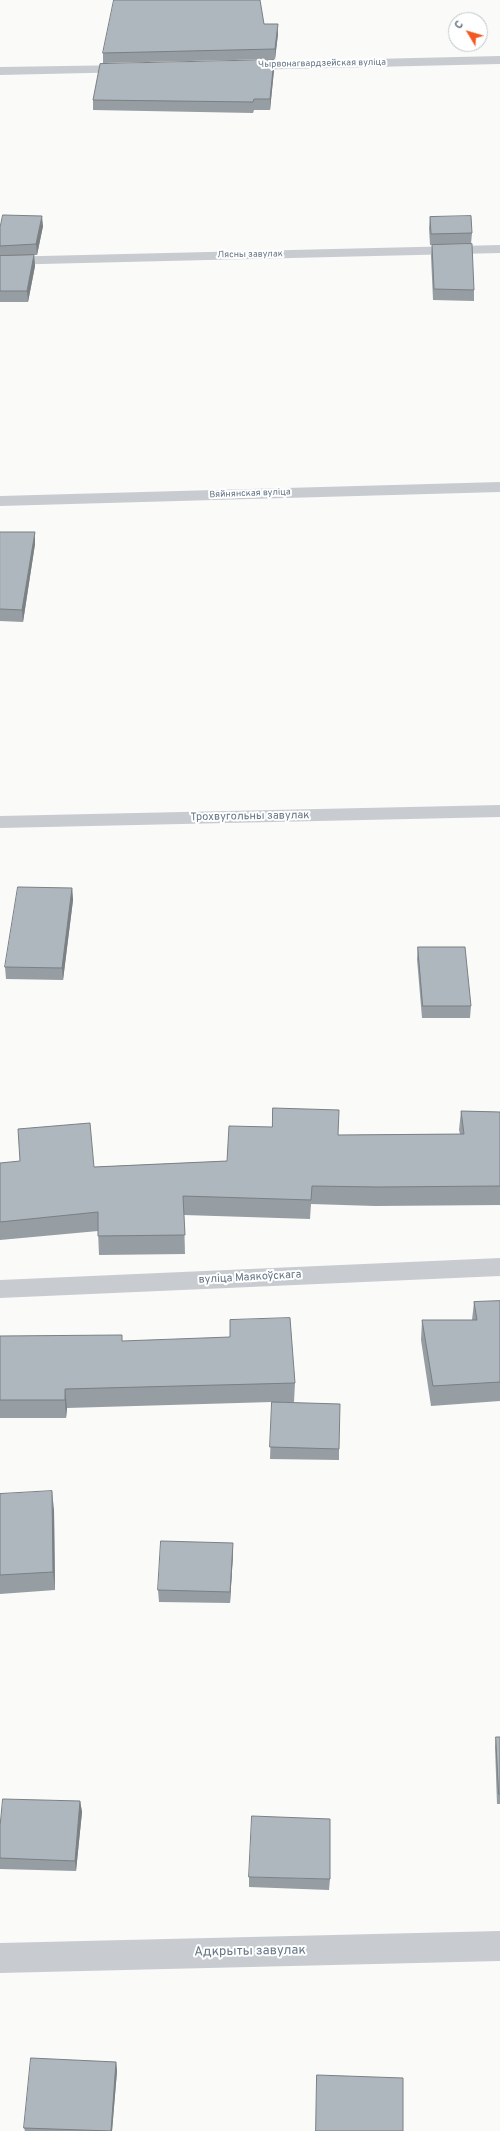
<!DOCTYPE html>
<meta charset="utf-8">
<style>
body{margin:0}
#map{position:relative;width:500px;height:2131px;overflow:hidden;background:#fafaf8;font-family:Overpass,sans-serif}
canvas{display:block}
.north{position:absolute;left:448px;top:12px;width:40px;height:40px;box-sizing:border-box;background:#fff;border:1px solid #c1c8ce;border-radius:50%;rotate:308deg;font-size:11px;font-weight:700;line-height:16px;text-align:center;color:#637585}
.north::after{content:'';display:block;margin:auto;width:14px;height:18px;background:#f15920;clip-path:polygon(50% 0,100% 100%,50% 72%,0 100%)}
</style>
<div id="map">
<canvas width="500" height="2131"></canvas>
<div class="north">С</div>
</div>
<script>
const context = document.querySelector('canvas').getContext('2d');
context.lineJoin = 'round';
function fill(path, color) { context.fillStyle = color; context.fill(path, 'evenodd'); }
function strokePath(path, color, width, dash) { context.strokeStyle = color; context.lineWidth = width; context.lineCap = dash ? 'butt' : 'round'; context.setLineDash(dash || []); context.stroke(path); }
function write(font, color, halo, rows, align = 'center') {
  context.font = font + ' Overpass,sans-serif'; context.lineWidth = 4; context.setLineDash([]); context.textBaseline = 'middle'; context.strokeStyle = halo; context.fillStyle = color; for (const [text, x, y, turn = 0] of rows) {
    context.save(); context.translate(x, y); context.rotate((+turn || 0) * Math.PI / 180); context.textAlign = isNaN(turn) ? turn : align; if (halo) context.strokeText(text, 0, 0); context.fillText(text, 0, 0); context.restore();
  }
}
fill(new Path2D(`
 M500,56v8l-255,6 -6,-4 6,-4z
 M129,65l6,4 -1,3 -134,3v-8z
 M500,245v8l-500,12v-8z
 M500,482v10l-500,14v-10z
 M500,805v12l-500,11v-12z
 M500,1258v18l-500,22v-18z
 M500,1931v30l-500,12v-30z`), '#c8ccd0');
fill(new Path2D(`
 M264,24l14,10 -3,25 -172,4v-10z
 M274,70l-4,40h-16l-1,3 -160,-3v-10z
 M430,217l42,16 -1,11 -41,1 -1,-17z
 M43,226l-6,29h-3l1,11 -7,36h-28v-74z
 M432,245l42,45v11l-41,-1 -2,-44z
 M0,532l35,12 -12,78 -23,-1z
 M72,888l1,12 -10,80 -57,-1 -1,-12z
 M418,947l53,59 -1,12h-48l-5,-59z
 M461,1111l39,1v93l-125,1 -64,-2 -1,15 -126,-4 1,39 -86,1 -1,-24 -98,9v-77l94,4 133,-6 111,-26 122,-1 -1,-4z
 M500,1301v100l-69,5 -10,-66 1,-20h50l2,-18z
 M0,1336l122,5 173,42 -1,19h-12l57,47v11l-69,-1 2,-57 -205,6 -1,10h-66z
 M0,1494l54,16 1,80 -55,4z
 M233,1554l-3,49 -71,-1 -1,-12z
 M496,1737h4v67h-3l-2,-57z
 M80,1801l2,11 -6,59 -76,-2v-42z
 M249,1877l81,2 -1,11 -80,-3z
 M116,2062l1,9 -5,60h-87l-1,-3z
 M317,2075l86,56h-87z`), '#969da3');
fill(new Path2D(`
 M278,24v10l-3,25v-10z
 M274,60v10l-4,40v-11z
 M42,216l1,10 -6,29 -1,-11z
 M34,255l1,11 -7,36 -1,-11z
 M35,532v12l-12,78 -1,-12z
 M72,888l1,12 -10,80 -1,-12z
 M65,1389l2,19 -1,10 -1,-18z
 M52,1491l2,19 1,80 -2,-18z
 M233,1543v11l-3,49v-11z
 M80,1801l2,11 -6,59 -1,-10z
 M116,2062l1,9 -5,60h-1z`), '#7a8084');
const building = new Path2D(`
 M114,0h146l4,24h14l-3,25 -172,4z
 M274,60l-4,39h-16l-1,3 -160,-2 7,-36z
 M3,215l39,1 -6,28 -36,2v-18z
 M471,216l1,17 -41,1 -1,-17z
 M472,244l2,46 -40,-1 -2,-44z
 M34,255l-7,36h-27v-35z
 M0,532h35l-13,78 -22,-1z
 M18,887l54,1 -10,80 -57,-1z
 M418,947h47l6,59h-48z
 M273,1108l66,2 -1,25 126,-1 -3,-23 39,1v74l-123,1 -65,-1 -1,14 -128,-4 2,39 -87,1v-24l-98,10v-59l20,-2 -2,-32 72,-6 4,44 133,-6 2,-35 43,1z
 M500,1301v81l-67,4 -11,-66h55l-3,-18z
 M290,1318l5,65 -230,6v11h-65v-64l122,-1v6l108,-4v-17z
 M272,1402l68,2 -1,45 -69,-2z
 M52,1491l1,81 -53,3v-81z
 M161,1541l72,2 -3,49 -72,-2z
 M496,1737h4v57h-1z
 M3,1799l77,2 -5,60 -75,-3v-31z
 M252,1816l78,3v60l-81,-2z
 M31,2058l85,4 -5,69 -87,-3z
 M317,2075l86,3v53h-87z`);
fill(building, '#aeb7bd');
strokePath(building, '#7a8084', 1);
write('9px', '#637585', '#fff', [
 ["Чырвонагвардзейская вуліца",322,64,-1],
 ["Лясны завулак",250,255,-1],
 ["Вяйнянская вуліца",250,494,-2]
]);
write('11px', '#637585', '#fff', [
 ["Трохвугольны завулак",250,817,-1],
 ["вуліца Маякоўскага",250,1278,-3]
]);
write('13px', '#637585', '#fff', [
 ["Адкрыты завулак",250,1952,-1]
]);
</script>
